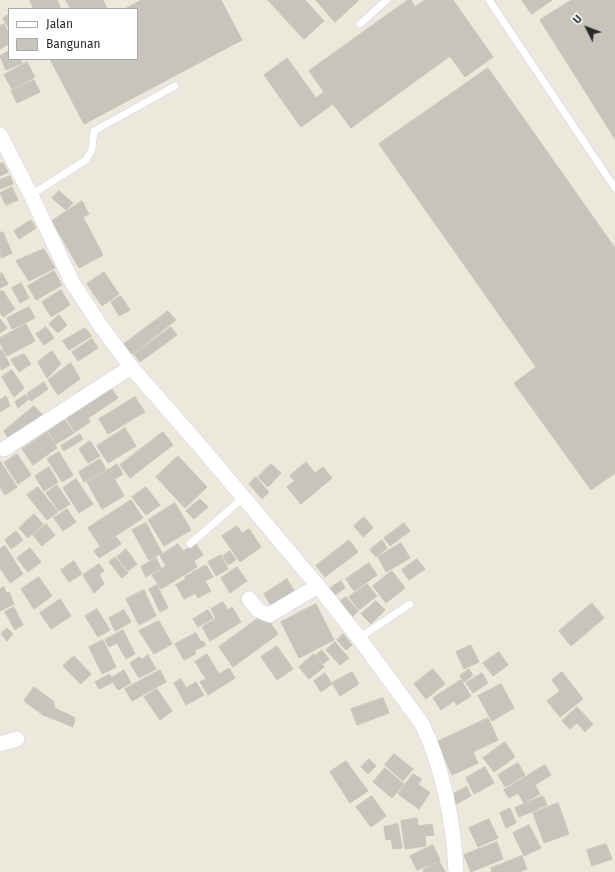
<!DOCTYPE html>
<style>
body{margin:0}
#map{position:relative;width:615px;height:872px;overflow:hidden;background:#ece8db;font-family:"Fira Sans",sans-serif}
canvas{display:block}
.legend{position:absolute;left:8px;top:8px;width:130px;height:52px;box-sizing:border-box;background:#fff;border:1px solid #aaa;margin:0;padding:5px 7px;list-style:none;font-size:12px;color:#2a2a2a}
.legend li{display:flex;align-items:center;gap:8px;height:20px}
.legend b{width:20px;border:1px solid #aaa}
.north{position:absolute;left:567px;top:8px;width:40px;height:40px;-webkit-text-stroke:3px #fff;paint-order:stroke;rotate:312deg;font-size:11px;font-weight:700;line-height:16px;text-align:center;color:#2a2a2a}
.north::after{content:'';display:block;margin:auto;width:14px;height:18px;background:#2a2a2a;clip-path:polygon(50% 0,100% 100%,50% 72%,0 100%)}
</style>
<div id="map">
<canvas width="615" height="872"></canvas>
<ul class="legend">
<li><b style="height:5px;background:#fff"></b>Jalan</li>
<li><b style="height:11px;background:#c7c5bb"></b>Bangunan</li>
</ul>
<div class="north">U</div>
</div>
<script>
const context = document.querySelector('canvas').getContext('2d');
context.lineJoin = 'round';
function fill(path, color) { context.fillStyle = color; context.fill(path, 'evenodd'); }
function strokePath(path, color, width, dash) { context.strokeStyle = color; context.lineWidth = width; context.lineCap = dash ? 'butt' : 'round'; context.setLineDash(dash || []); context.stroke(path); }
const building = new Path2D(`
 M30,0h27l4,9h-27z
 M66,0h37l4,9h-36z
 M142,0h79l21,40 -158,84 -34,-65h87v-50h-12z
 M268,0h37l19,21 -20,18z
 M316,0h43l-24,22z
 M408,0h3l4,7 10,-7h28l40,57 -28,20 -15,-21 -99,72 -18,-24 -32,23 -37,-52 23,-17 29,40 8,-6 -15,-21z
 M522,0h30l-20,14z
 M572,0h43v139l-75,-119z
 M9,15v14l-6,-11z
 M4,24l5,10v10l-9,5v-23z
 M9,51v8h11l2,4 -16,7 -6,-14z
 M27,62l8,15 -23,12 -8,-14z
 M488,68l127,180v225l-24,17 -77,-107 22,-16 -157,-223z
 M34,80l6,12 -23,11 -6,-12z
 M3,163l5,9 -8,4v-12z
 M10,176l3,8 -13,5v-9z
 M12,187l6,13 -12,5 -6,-12z
 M59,191l14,12 -7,7 -14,-12z
 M82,201l7,13 -6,3 20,38 -24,13 -27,-47z
 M31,220l5,8 -17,11 -5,-8z
 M3,232l9,21 -11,5 -1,-25z
 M44,249l11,19 -26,13 -13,-20z
 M54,271l8,14 -26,15 -8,-14z
 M104,272l15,22 -17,12 -15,-22z
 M2,273l6,11 -8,4v-14z
 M21,283l8,15 -9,5 -8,-15z
 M61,290l9,15 -19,12 -9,-15z
 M3,291l12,18 -12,8 -3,-4v-21z
 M121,296l9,14 -11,6 -8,-14z
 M29,307l6,11 -23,11 -5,-11z
 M168,311l8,9 -44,34 -8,-10z
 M59,315l8,10 -9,8 -9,-9z
 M0,319l7,9 -7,5z
 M26,324l9,17 -28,15 -7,-13v-5z
 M46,327l8,11 -10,7 -8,-11z
 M171,327l6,8 -37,27 -6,-8z
 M85,328l7,8 -23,14 -6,-9z
 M92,339l6,9 -20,13 -6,-9z
 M2,350l8,15 -9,5 -1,-19z
 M52,351l9,13 -14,14 -9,-16z
 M24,354l7,10 -12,8 -8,-12z
 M71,363l9,16 -22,16 -10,-15z
 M12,370l12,18 -10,9 -12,-20z
 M44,382l4,7 -17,12 -4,-7z
 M111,388l7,10 -30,20 2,4 -15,10 -9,-14z
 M25,395l4,4 -11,9 -3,-6z
 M6,396l4,10 -10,6v-12z
 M135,397l10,15 -37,22 -9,-15z
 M34,406l11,11 -34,26 -7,-12z
 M65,420l9,13 -18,11 -8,-13z
 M125,428l11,18 -28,17 -11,-17z
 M47,432l10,16 -24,17 -11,-16z
 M163,432l10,13 -43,33 -10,-13z
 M80,434l3,5 -19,12 -3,-5z
 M90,441l10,15 -12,7 -9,-14z
 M59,452l14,23 -11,7 -15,-23z
 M17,454l14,21 -13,9 -14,-21z
 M178,456l29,31 -22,21 -29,-31z
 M100,459l6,10 -22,13 -5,-10z
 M0,461l17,26 -12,8 -5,-8z
 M306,462l9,11 8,-6 9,11 -31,26 -14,-17 7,-6 -4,-5z
 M117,464l6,10 -8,5 -5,-10z
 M271,464l10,9 -13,14 -10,-10z
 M49,467l9,15 -14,9 -9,-15z
 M109,469l15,27 -22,13 -15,-27z
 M256,477l13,15 -7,7 -13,-15z
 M76,479l17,25 -14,9 -16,-25z
 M57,485l13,19 -11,7 -13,-18z
 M38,487l20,25 -11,8 -20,-25z
 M146,487l14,18 -14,10 -14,-18z
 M200,499l8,8 -14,12 -8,-8z
 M131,500l12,18 -43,28 -12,-18z
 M175,503l16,27 -27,16 -16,-26z
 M67,509l9,13 -13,9 -9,-13z
 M34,514l9,10 -15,14 -9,-10z
 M364,517l9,11 -10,9 -9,-11z
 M146,523l16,30 -13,7 -17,-30z
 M404,523l6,8 -20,15 -6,-8z
 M46,524l9,11 -13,11 -9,-11z
 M237,526l5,7 7,-4 12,18 -21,15 -18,-26z
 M16,531l7,9 -12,9 -6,-9z
 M116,537l5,7 -22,14 -5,-7z
 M349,540l9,12 -33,25 -9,-11z
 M382,540l5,8 -11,9 -6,-7z
 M401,543l9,15 -24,14 -8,-15z
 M178,544l5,7 13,-7 7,11 -9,6 3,6 -36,22 -9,-14 14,-9 -6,-10z
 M5,546l18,28 -13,9 -10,-15v-19z
 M30,548l11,14 -13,10 -11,-14z
 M126,549l11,15 -9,7 -11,-14z
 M230,551l6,9 -8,5 -5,-9z
 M221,555l7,14 -12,7 -8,-14z
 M115,557l13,16 -6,5 -13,-16z
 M156,558l5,10 -15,9 -5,-10z
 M417,559l8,10 -16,11 -7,-10z
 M74,561l8,13 -13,8 -8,-12z
 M369,563l8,12 -23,16 -8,-12z
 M99,564l5,7 -5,3 5,10 -10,9 -11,-18z
 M206,565l7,12 -8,4 6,10 -13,7 -13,-21z
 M237,567l10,14 -17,12 -9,-15z
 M392,571l13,17 -19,15 -13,-17z
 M39,577l13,19 -18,13 -13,-20z
 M186,579l8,15 -10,5 -8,-14z
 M287,579l9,15 -23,15 -9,-15z
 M341,581l4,7 -12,8 -4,-7z
 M367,584l10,12 -18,14 -10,-13z
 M157,585l11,23 -8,4 -11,-23z
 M4,587l2,6 3,-1 5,12 -14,7v-22z
 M144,590l12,26 -17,9 -13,-26z
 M346,597l12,14 -7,7 -13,-15z
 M60,599l11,17 -20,13 -11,-16z
 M376,601l9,9 -14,14 -10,-10z
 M223,602l5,8 4,-3 9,15 -31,19 -8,-14 14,-9 -5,-9z
 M592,603l12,15 -33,28 -12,-15z
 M316,604l18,36 -35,18 -18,-36z
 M14,607l9,18 -8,5 -10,-18z
 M97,609l13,21 -12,7 -13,-21z
 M124,610l7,12 -16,9 -6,-13z
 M208,610l5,8 -15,9 -5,-8z
 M264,614l14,20 -45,33 -14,-20z
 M159,621l13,23 -18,10 -15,-23z
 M7,628l6,6 -6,7 -6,-7z
 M123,630l12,24 -9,5 -9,-16 -8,4 -4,-7z
 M196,633l5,9 2,-1 3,4 -12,6 2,3 -12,6 -9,-16z
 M343,634l9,11 -6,5 -9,-10z
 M103,640l13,27 -14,7 -13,-27z
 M335,642l14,16 -9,7 -14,-15z
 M471,645l8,17 -15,7 -8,-17z
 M277,646l16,23 -16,11 -16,-23z
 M322,650l7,9 -6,5 -7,-9z
 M499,652l9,13 -15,11 -10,-13z
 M207,654l12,20 10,-6 6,10 -27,17 -8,-13 6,-3 -11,-17z
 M314,654l10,13 -15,12 -10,-12z
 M148,655l8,14 -17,9 -9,-15 9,-6 3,2z
 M74,656l17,18 -10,10 -18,-18z
 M433,669l12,15 -19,15 -12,-15z
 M469,669l4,6 -9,7 -4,-6z
 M124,670l7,13 -13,7 -5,-8 -14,7 -4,-7 14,-8 3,3z
 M160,670l6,12 -34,19 -7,-12z
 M352,672l7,12 -19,12 -8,-13z
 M562,672l21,27 -23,18 -13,-16 13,-10 -8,-11z
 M325,673l7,11 -11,8 -7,-11z
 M482,673l6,10 -15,10 -7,-10z
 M181,679l5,9 10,-6 8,13 -18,10 -12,-22z
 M461,680l10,16 -14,9 -3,-4 -13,9 -8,-12z
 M501,684l13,24 -22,13 -14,-25z
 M34,687l19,14 2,7 -4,10 -8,-3 -19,-14z
 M157,689l15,22 -12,9 -16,-23z
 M383,698l6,15 -32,12 -6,-16z
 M577,707l16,17 -8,8 -8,-9 -7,6 -8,-8z
 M55,708l20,10 -2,9 -22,-9z
 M488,718l10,22 -25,12 5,11 -26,12 -15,-33z
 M505,742l10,15 -21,15 -11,-14z
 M394,754l19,15 -10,12 -18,-16z
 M369,759l7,7 -8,8 -7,-7z
 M346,761l22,30 -18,12 -20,-31z
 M518,763l7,12 -20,12 -7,-12z
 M545,765l6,10 -16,10 5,9 -16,9 -6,-10 -9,5 -5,-8z
 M485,767l9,16 -20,11 -8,-16z
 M385,768l19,16 -12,14 -19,-16z
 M413,774l9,5 -4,5 12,9 -11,16 -21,-15z
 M467,787l4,9 -15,8 -5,-9z
 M372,796l14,20 -15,11 -15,-20z
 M543,796l4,9 -28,12 -4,-9z
 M558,803l11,31 -25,9 -11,-30z
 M510,808l6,15 -10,5 -6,-15z
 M417,818l1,8 14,-2 2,11 -9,1 1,10 -21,3 -4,-28z
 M489,819l9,19 -20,9 -9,-19z
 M398,824l4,24 -9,1 -2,-10 -5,1 -2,-13z
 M529,825l12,23 -17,8 -11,-23z
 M497,842l6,17 -32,13 -7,-17z
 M606,844l6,15 -20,7 -5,-16z
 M433,845l7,15 -23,10 -7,-14z
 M522,856l5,13 -8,3h-27l-1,-4z
 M439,861l6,11h-21l-1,-2z`);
fill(building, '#c7c5bb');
strokePath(building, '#c7c5b5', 1);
const service = new Path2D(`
 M489,0l126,188
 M360,24l27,-24
 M31,195l55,-35 6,-11 2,-18 81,-45
 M190,544l54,-47
 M359,638l51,-34`);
const minor = new Path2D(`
 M0,135l31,60 41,87 28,43 31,42 70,80 117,139 41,52 63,86c21,43 32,101 34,148
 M4,449l127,-82
 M249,599l9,11 11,5 49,-29
 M0,744l17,-5`);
strokePath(service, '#d1d0e3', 8);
strokePath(minor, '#d1d0e3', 16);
strokePath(service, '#fff', 7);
strokePath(minor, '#fff', 15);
</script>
